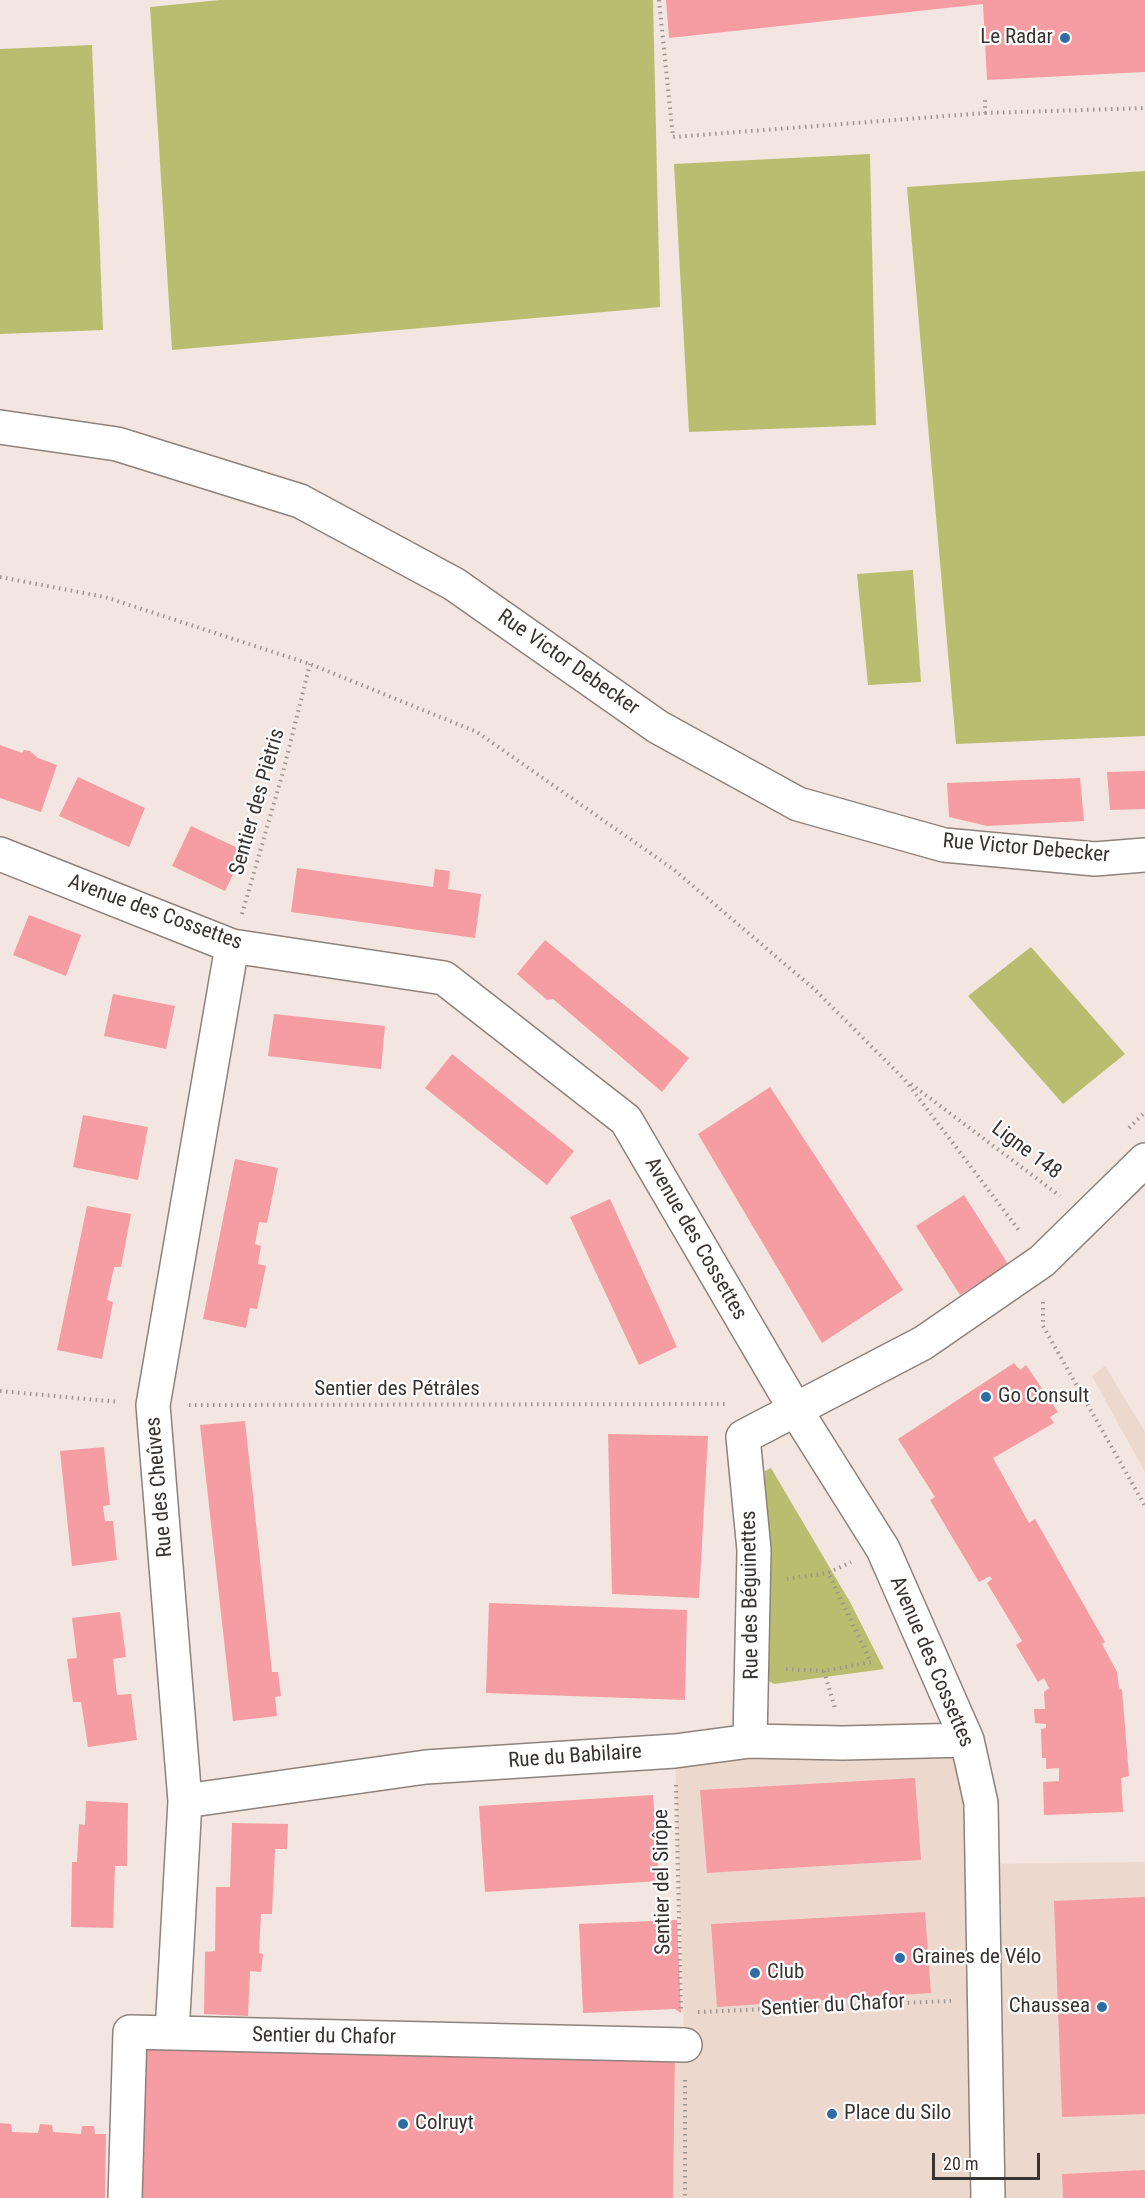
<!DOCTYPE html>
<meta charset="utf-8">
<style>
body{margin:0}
#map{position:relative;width:1145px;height:2198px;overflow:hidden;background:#f3e5df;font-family:"Roboto Condensed",sans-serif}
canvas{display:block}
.scale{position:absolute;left:932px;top:2153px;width:108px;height:27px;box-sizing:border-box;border:3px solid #393432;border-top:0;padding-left:8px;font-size:18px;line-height:21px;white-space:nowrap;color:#393432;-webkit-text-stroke:4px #fff;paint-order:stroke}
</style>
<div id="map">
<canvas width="1145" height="2198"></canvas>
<div class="scale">20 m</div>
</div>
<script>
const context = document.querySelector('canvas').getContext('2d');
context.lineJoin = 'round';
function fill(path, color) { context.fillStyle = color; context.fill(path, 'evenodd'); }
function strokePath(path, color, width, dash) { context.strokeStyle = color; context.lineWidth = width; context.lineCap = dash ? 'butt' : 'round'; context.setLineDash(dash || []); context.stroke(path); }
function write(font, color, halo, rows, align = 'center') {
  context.font = font + ' "Roboto Condensed",sans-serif'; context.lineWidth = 4.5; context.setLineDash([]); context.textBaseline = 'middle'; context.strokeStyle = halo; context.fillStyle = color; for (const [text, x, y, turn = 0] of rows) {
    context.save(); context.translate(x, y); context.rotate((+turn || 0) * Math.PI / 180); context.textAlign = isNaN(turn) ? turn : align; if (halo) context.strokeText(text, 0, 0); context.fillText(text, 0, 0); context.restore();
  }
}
fill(new Path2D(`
 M1105,1366l40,66v40l-53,-96z
 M967,1740l16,124 162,-2v336h-1029l568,-168 -9,-279z`), '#edd8ce');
fill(new Path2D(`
 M220,0h433l7,307 -488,43 -22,-343z
 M92,45l11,285 -103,4v-285z
 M870,154l6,271 -187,7 -15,-268z
 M1145,171v565l-189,8 -49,-557z
 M913,570l8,112 -53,3 -11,-111z
 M1031,947l94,107 -62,50 -95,-108z
 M771,1468l79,134 34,67 -110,15 -13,-7 4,-206z`), '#babd70');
fill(new Path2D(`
 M666,0h479v72l-158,8 -4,-76 -314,34z
 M0,745l22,8 2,-3 6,1 8,7 19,7 -16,47 -41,-14z
 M1145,771v38l-35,1 -3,-38z
 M78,777l67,31 -16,39 -70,-31z
 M1080,778l4,43 -97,5 -38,-9 -2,-34z
 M191,826l53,25 -19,40 -53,-25z
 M297,868l136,19 2,-18 15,2 -2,18 33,5 -6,44 -184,-26z
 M29,915l52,20 -15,41 -53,-21z
 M545,940l144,118 -27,34 -96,-82 -13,-11 -6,1 -30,-26z
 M113,994l62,12 -9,43 -62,-13z
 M274,1014l111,12 -4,43 -113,-13z
 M452,1054l122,97 -27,34 -122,-97z
 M770,1087l133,203 -81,53 -124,-209z
 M83,1115l65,12 -10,53 -65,-13z
 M235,1159l43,9 -11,55 -8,-1 -4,22 6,2 -3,18 8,2 -9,43 -7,-1 -4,20 -43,-9z
 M964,1195l44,69 -48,31 -44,-69z
 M610,1199l67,148 -38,18 -69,-148z
 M87,1206l44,8 -10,53h-7l-7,33 6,2 -11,57 -45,-9z
 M1014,1363l6,7 6,-5 32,47 -8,5 4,6 -61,35 36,65 6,-4 70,123 -3,2 15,28 2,16 3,2 7,86 -8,2 2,34 -79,3 -1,-33 16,-1v-13l-13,1v-11h-4l-1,-29 5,-1v-4l-11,-1 -1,-14h11l-1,-17 5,-4 -5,-10 -6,4 -22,-37 6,-4 -35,-58 5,-4 -2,-3 -11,6 -49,-82 5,-3 -37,-58z
 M245,1421l27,251h6l3,24 -6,1 2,19 -44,5 -33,-296z
 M608,1434l100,2 -9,162 -87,-4z
 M104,1447l6,58 -7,1 2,15h8l4,39 -45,6 -12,-115z
 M489,1603l198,7 -2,90 -199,-7z
 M120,1612l6,45 -13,2 4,36 14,-1 6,46 -49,7 -7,-45h-8l-6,-43 10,-1 -5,-40z
 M915,1778l6,82 -214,13 -7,-83z
 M653,1795l6,86 -174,11 -6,-86z
 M86,1801l42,2 -1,63h-12l-2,62 -42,-1 1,-65h5l2,-38 6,1z
 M232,1823l56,1 -1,25h-12l-3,65h-11l-2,39 4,1 -2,18 -11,-1 -2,45 -44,-2 1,-62 10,-1 1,-64h14z
 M1145,1897v217l-83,3 -8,-216z
 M925,1912l6,81 -214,14 -6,-83z
 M677,1920l4,93 -6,-4 -92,4 -4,-89z
 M134,2039l541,10 -2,149h-542z
 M0,2123l11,1 1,8 26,1 2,-9 12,1 1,7 28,2 1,-8h12l1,8h11l-1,64h-105z
 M1145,2170v28h-82l-1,-24z`), '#f59da3');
const minor = new Path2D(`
 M0,427l117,17 183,57 154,83 204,143 140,77 146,41 151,14 50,-4
 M0,854l232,92 212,32 182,142 169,289 88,140 84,191 14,63 7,395
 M750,1741l4,-191 -11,-113 180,-94 119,-82 103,-101
 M185,1801l241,-34 249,-16 75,-10 93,2 124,-3
 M172,2033l13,-232 -32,-396 79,-459
 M125,2198l5,-166 555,13`);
strokePath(minor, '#8e827c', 36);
strokePath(new Path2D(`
 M659,0l14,137 312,-24v-13
 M985,113l160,-5
 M0,577l105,20 205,67 167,68 196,137 140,119 92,92 116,153
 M242,914l41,-142 27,-108
 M911,1084l149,112
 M1129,1128l16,-16
 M1043,1302v24l102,180
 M0,1391l119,11
 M189,1405l539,-1
 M787,1579l41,-6 23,-11
 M786,1669l38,2 47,-9 -43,-89
 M824,1671l11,37
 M676,1785l5,226
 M698,2012l253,-11
 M685,2080v118`), '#9f9591', 4, [1.5, 4.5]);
strokePath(minor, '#fff', 33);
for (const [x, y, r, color] of [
 [1065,38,6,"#2e6ca3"],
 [986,1397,6,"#2e6ca3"],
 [900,1958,6,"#2e6ca3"],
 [755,1973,6,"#2e6ca3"],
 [1102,2007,6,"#2e6ca3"],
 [832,2114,6,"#2e6ca3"],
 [403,2124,6,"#2e6ca3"]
]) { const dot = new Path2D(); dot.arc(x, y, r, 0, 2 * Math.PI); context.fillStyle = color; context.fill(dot); strokePath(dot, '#fff', 2); }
write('21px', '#393432', '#fff', [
 ["Le Radar",1053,38,"right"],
 ["Go Consult",998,1397],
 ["Graines de Vélo",912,1958],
 ["Club",767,1973],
 ["Chaussea",1090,2007,"right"],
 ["Place du Silo",844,2114],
 ["Colruyt",415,2124]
], 'left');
write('21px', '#393432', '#fff', [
 ["Rue Victor Debecker",568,663,35],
 ["Sentier des Piètris",258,802,-74],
 ["Rue Victor Debecker",1026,849,5],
 ["Avenue des Cossettes",155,913,20],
 ["Ligne 148",1026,1151,37],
 ["Avenue des Cossettes",695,1239,60],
 ["Sentier des Pétrâles",397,1390],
 ["Rue des Cheûves",160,1487,-95],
 ["Rue des Béguinettes",751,1595,-91],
 ["Avenue des Cossettes",931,1662,67],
 ["Rue du Babilaire",575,1757,-4],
 ["Sentier del Sirôpe",663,1882,-91],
 ["Sentier du Chafor",833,2006,-3],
 ["Sentier du Chafor",324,2037,1]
]);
</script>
